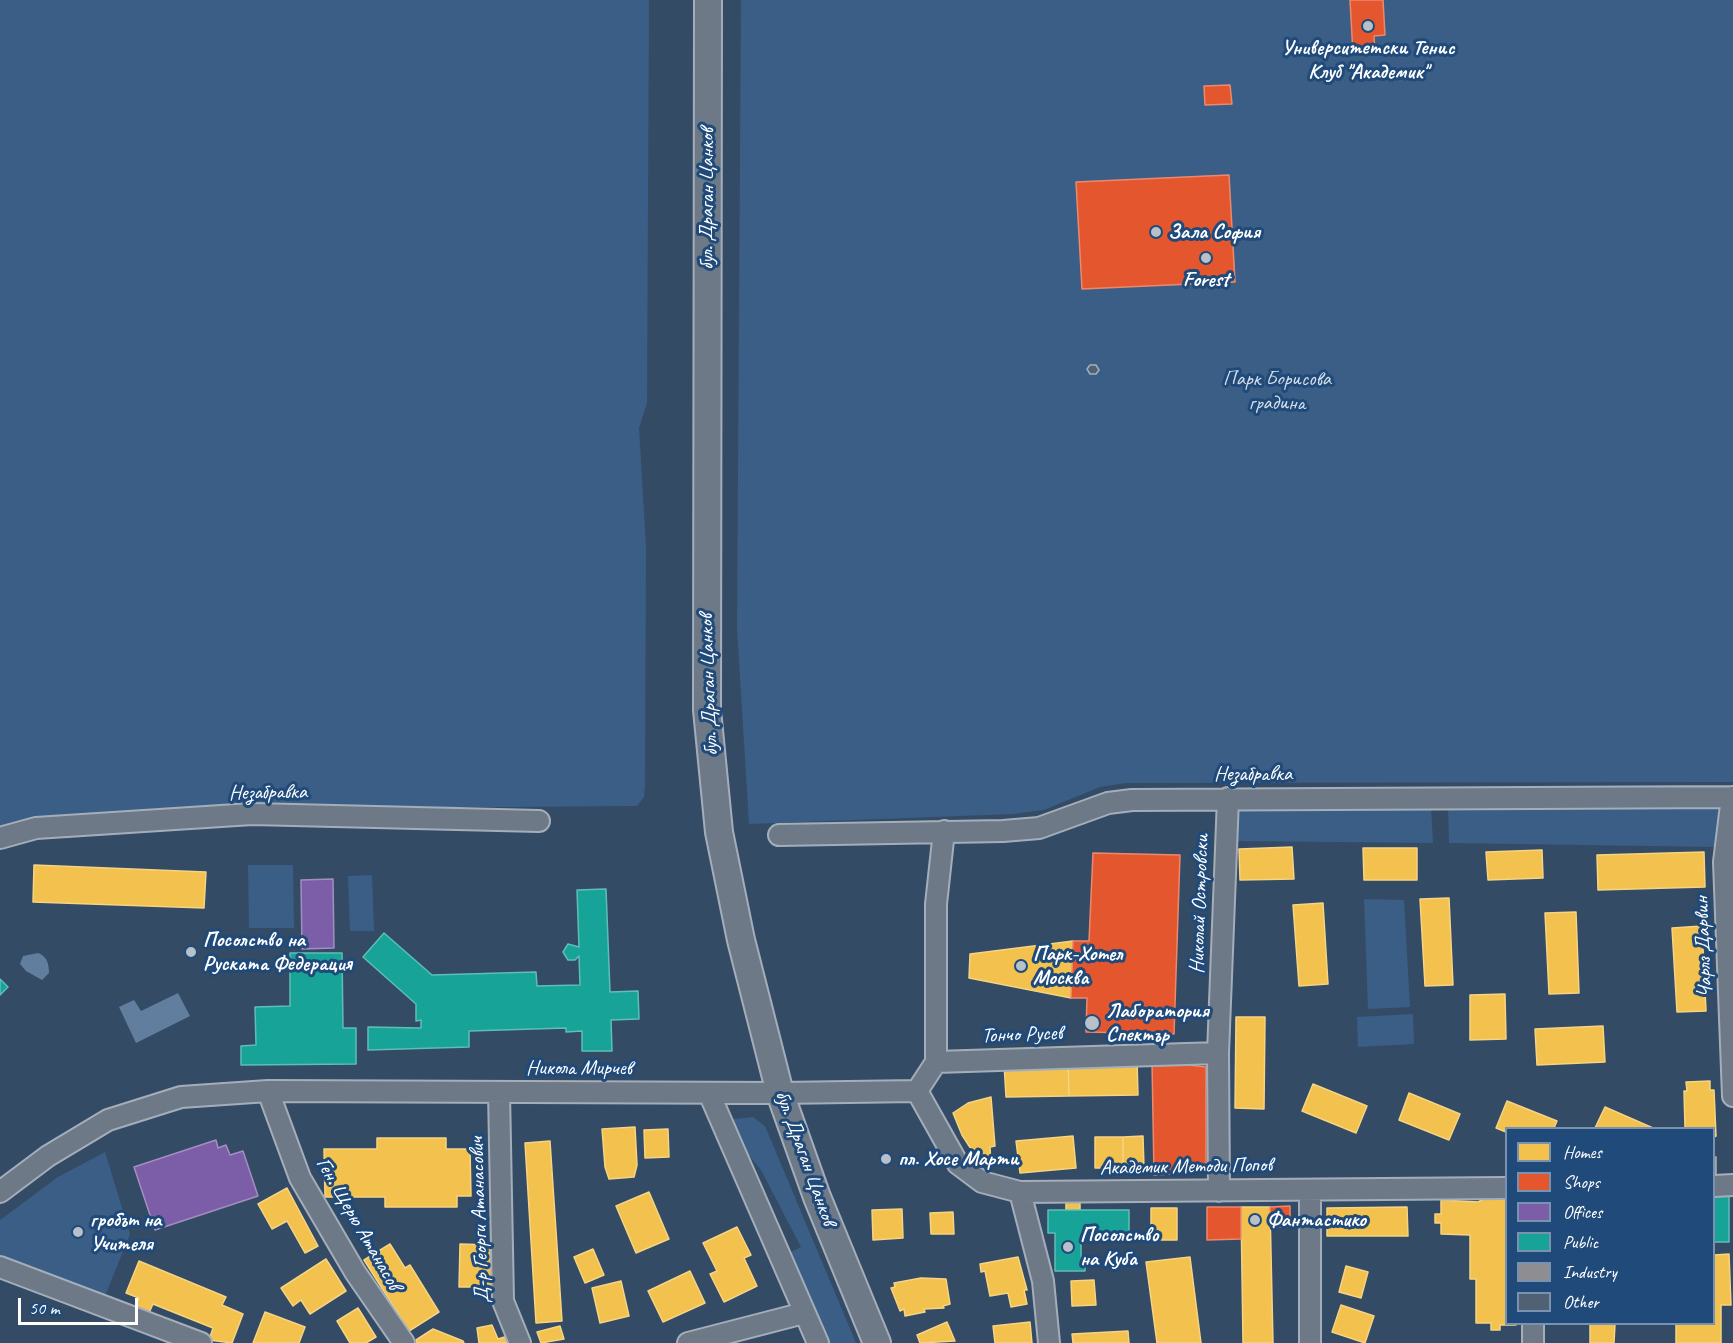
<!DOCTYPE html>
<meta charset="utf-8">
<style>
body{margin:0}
#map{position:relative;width:1733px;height:1343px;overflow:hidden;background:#344b65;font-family:Caveat,sans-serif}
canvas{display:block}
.legend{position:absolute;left:1505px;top:1127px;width:210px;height:198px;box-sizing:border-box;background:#1f4a7a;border:2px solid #7992af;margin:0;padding:8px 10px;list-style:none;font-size:18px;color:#fff}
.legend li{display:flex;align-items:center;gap:12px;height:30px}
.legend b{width:30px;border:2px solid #7992af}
.scale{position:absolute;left:18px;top:1298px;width:120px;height:27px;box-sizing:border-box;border:3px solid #fff;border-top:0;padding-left:8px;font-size:18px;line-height:21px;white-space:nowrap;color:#fff;-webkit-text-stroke:4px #1f4a7a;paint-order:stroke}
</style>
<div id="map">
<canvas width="1733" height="1343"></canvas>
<ul class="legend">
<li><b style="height:16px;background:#f2c14e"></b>Homes</li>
<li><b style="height:16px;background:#e4572e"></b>Shops</li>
<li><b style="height:16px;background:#7b5ea7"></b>Offices</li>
<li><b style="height:16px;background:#17a398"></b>Public</li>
<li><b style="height:16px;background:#8d8d92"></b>Industry</li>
<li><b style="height:16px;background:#506174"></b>Other</li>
</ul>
<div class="scale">50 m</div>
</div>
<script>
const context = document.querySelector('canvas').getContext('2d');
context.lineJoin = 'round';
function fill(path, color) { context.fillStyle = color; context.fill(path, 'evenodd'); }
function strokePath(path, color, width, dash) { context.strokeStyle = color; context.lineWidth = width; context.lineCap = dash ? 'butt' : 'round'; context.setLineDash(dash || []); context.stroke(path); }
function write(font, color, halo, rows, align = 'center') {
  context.font = font + ' Caveat,sans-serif'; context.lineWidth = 6; context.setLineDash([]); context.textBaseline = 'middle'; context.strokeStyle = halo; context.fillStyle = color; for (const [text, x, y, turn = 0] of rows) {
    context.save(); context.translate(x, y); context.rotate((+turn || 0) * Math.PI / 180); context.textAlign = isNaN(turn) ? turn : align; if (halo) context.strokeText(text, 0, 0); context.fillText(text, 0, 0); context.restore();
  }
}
fill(new Path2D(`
 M0,0h649l-2,403 -8,25 7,119 -1,239 -1,11 -7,9 -278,2 -359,29z
 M741,0h992v782l-607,1 -26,4 -56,23 -31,4 -264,10 -12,-196z
 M1723,804l-5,43 -269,-4 -1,-35z
 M1235,805l196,2 2,36 -197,-2z
 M248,865h45l1,63h-45z
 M372,875l2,56h-24l-2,-55z
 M1364,899l40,1 6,107 -42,2z
 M1413,1014l1,30 -56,3 -1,-30z
 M753,1117l12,9 91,217h-28l-39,-90 12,-6 -40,-77 -15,-18 -13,-27 1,-6z
 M105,1152l25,82 -27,67 -103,-42v-39l58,-43z`), '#3b5e86');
fill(new Path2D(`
 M38,953c9,3 11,11 11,20l-7,7 -16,-9 -6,-7 3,-8z
 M178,993l12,23 -54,27 -17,-36 15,-7 7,11z`), '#617e9e');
const homes = new Path2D(`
 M1292,847l2,32 -54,1 -1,-31z
 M1363,848h54v32h-53z
 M1542,850l1,28 -55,2 -2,-28z
 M1704,852l1,35 -107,3 -1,-35z
 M34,865l172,7 -2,36 -171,-6z
 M1449,898l4,87 -28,1 -5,-87z
 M1323,903l5,81 -29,2 -6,-81z
 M1576,912l3,81 -30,1 -4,-81z
 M1702,926l4,85 -29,1 -5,-84z
 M1073,941l-2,57 -102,-20 1,-24z
 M1505,994l1,45 -36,1v-45z
 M1236,1017h29l-1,92 -29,-1z
 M1603,1026l2,36 -68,3 -2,-36z
 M1137,1060l1,35 -69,1 -1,-35z
 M1068,1061l1,35 -63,1 -2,-34z
 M1710,1081v9h4l2,46 -2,1v-9h-29l-1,-37h3l-1,-9z
 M1313,1084l54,22 -11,27 -54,-22z
 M1409,1093l51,21 -11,26 -50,-20z
 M991,1097l4,49 -5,1 1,17 -3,1 -15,-13 -11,-17 -9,-22 15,-10z
 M1507,1101l50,20 -3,7h-48v4l-10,-4z
 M1605,1107l48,21h-58z
 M635,1127l2,38 -3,12 -25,2 -4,-12 -3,-38z
 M668,1129l1,28 -24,1 -1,-28z
 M1073,1136l3,32 -56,5 -4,-32z
 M1143,1136l1,32h-21v-31z
 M1095,1137h28v31h-28z
 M377,1138h69v11h24l1,47h-14v11h-72v-10h-60l-1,-48h53z
 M550,1141l12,180 -26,2 -11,-180z
 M287,1188l31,58 -13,7 -18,-32 -15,8 -14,-25z
 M649,1192l20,47 -33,14 -20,-47z
 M1482,1195h24v129l10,1h-16v5h-9v-7h-15v-44h-6v-44l-29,-1v-11h-6v-9h6v-14l37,2 4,-2z
 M1066,1197h14v13h-14z
 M1241,1207h29l3,136h-30z
 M1407,1207l1,29h-81v-28z
 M1151,1208h26v32h-26z
 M902,1209l1,29 -30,2 -1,-30z
 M953,1212l1,22h-23l-1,-21z
 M737,1227l14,28 -7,3 13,28 -33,16 -14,-28 7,-3 -14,-28z
 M390,1244l15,24 5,-3 29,47 -30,19 -45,-71z
 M460,1244l33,1v42h-34z
 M593,1249l11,26 -19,8 -11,-26z
 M1729,1254l2,51h-10v38h-45v-19h38v-69z
 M1018,1257l9,33h-3l3,14 -16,3 -3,-14 -18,3 -5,-25 -4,1 -1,-8z
 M1190,1257l11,86h-44l-11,-81z
 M326,1259l20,32 -36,23 -9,-14 -8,6 -12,-18z
 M139,1261l87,36 -4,8 21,9 -11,29 -23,-3 4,-12 -60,-24 -5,11 -14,-5 5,-12 -13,-5z
 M1346,1266l22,6 -7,26 -22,-6z
 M690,1271l15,32 -42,19 -15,-31z
 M921,1278l25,1 4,25 -7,2 1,2 -20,1 1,3 -20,4 -1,-7 -4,2 -9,-23 4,-1 -1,-4z
 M1094,1280l2,25 -24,1 -1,-25z
 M621,1281l8,35 -29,7 -8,-35z
 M1341,1305l33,11 -9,27 -33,-11z
 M358,1308l18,29 -10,6h-16l-13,-22z
 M265,1312l40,15 -6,16h-46z
 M947,1322l8,19 -35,2 -3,-8z
 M1030,1322l2,21h-37l-2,-17z
 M1590,1324h25l-1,19h-24z
 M492,1325l6,14 10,-3 3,7h-32l-2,-15z
 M560,1326l4,13 -23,4 -4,-11z
 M433,1329l30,12 1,2h-47l-1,-3z
 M1128,1331l1,12h-56l-1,-9z`);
fill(homes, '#f2c14e');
strokePath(homes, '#f6d483', 1.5);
const shops = new Path2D(`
 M1350,0h33l2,35 -11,1 1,17 -22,1z
 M1230,85l2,19 -27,1 -1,-19z
 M1229,175l6,107 -153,7 -6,-107z
 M1093,853l87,2 -6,179 -88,-2 1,-34h-16l2,-57h16z
 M1152,1061l54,6v105l-52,3z
 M1290,1206v21h-20v-20z
 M1207,1207h34v32l-34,1z`);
fill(shops, '#e4572e');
strokePath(shops, '#ec896d', 1.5);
const offices = new Path2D(`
 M333,879l1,69 -32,1 -1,-69z
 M216,1140l2,8 8,-3 4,10 13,-4 15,45 -103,34 -21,-63z`);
fill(offices, '#7b5ea7');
strokePath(offices, '#a38ec1', 1.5);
const public = new Path2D(`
 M606,889l4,103 28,-1 1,28 -28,1 1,31h-30v-20l-16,1v-4l-97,3v16l-101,3v-23l53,1v-8l-5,1v-17l-53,-47 21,-24 48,42 104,-3 1,14 43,-1 -1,-29 -4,4h-7l-5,-8 5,-8 11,3 -2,-57z
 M290,953h52l1,75h13v36l-115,1v-19l15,-1 -1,-38 35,-1z
 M0,979l8,8 -8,8z
 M1714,1193h15v49h-15z
 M1048,1210h81v27h-22v-5h-16v6h-10v19h4v14h-30v-38h-7z`);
fill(public, '#17a398');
strokePath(public, '#5dbfb7', 1.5);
const industry = new Path2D(`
 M1714,1157h2v17h-2z`);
fill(industry, '#8d8d92');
strokePath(industry, '#afafb3', 1.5);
const building = new Path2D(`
 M1090,365h6l3,5 -3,4h-6l-3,-5z`);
fill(building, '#506174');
strokePath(building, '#a4aeba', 1.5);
const minor = new Path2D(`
 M1732,797l-8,65 9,234
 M779,835l224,-4 36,-3 69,-25 24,-3 601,-3
 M0,838l36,-10 216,-14 287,7
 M936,1062l282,-9
 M268,1091l32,87 55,94 49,71
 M917,1091l41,73 24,18 38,10 486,-4
 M917,1091l19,-29v-158l8,-73
 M499,1092l4,209 17,42
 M709,1093l109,250
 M1714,1186l19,-1
 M1219,1191l-1,-138 10,-255
 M0,1192l48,-36 60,-36 73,-23 87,-6 512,2 137,-2
 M1020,1192l23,89 6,62
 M0,1267l201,76
 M688,1343l116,-30
 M1310,1343v-153
 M1533,1343v-19`);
const major = new Path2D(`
 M708,0l-1,710 12,122 22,108 39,153 37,104 60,146`);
strokePath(minor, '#a4aeba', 24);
strokePath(major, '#a4aeba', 30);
strokePath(minor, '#6d7986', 20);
strokePath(major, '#6d7986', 26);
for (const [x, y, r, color] of [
 [1368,26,6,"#b8c0c9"],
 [1156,232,6,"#b8c0c9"],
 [1206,258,6,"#b8c0c9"],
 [191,952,6,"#b8c0c9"],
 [1021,966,6,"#b8c0c9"],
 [1092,1023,8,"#b8c0c9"],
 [886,1159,6,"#b8c0c9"],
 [1255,1220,6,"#b8c0c9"],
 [78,1232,6,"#b8c0c9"],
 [1068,1247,6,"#b8c0c9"]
]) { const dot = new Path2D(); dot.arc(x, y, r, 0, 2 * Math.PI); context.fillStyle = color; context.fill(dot); strokePath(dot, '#1f4a7a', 2); }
write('bold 21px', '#fff', '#1f4a7a', [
 ["Университетски Тенис",1368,48,"center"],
 ["Клуб \"Академик\"",1368,72,"center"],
 ["Зала София",1168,232],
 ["Forest",1206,280,"center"],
 ["Посолство на",203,940],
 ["Руската Федерация",203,964],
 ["Парк-Хотел",1033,954],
 ["Москва",1033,978],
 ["Лаборатория",1106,1011],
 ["Спектър",1106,1035],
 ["пл. Хосе Марти",898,1159],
 ["гробът на",90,1220],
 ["Учителя",90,1244],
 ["Фантастико",1267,1220],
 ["Посолство",1080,1235],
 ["на Куба",1080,1259]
], 'left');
write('21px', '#fff', '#1f4a7a', [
 ["бул. Драган Цанков",707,199,-90],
 ["бул. Драган Цанков",709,685,-92],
 ["Незабравка",1253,774],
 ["Незабравка",268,793,-1],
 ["Николай Островски",1200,904,-88],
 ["Чарлз Дарвин",1704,947,-92],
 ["Тончо Русев",1022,1035,-2],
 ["Никола Мирчев",579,1068],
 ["бул. Драган Цанков",805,1158,70],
 ["Академик Методи Попов",1186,1167,-1],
 ["Д-р Георги Атанасович",480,1220,-92],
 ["Ген. Щерю Атанасов",358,1224,60]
]);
write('21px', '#d8dfe8', '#1f4a7a', [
 ["Парк Борисова",1277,379],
 ["градина",1277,403]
]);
</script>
